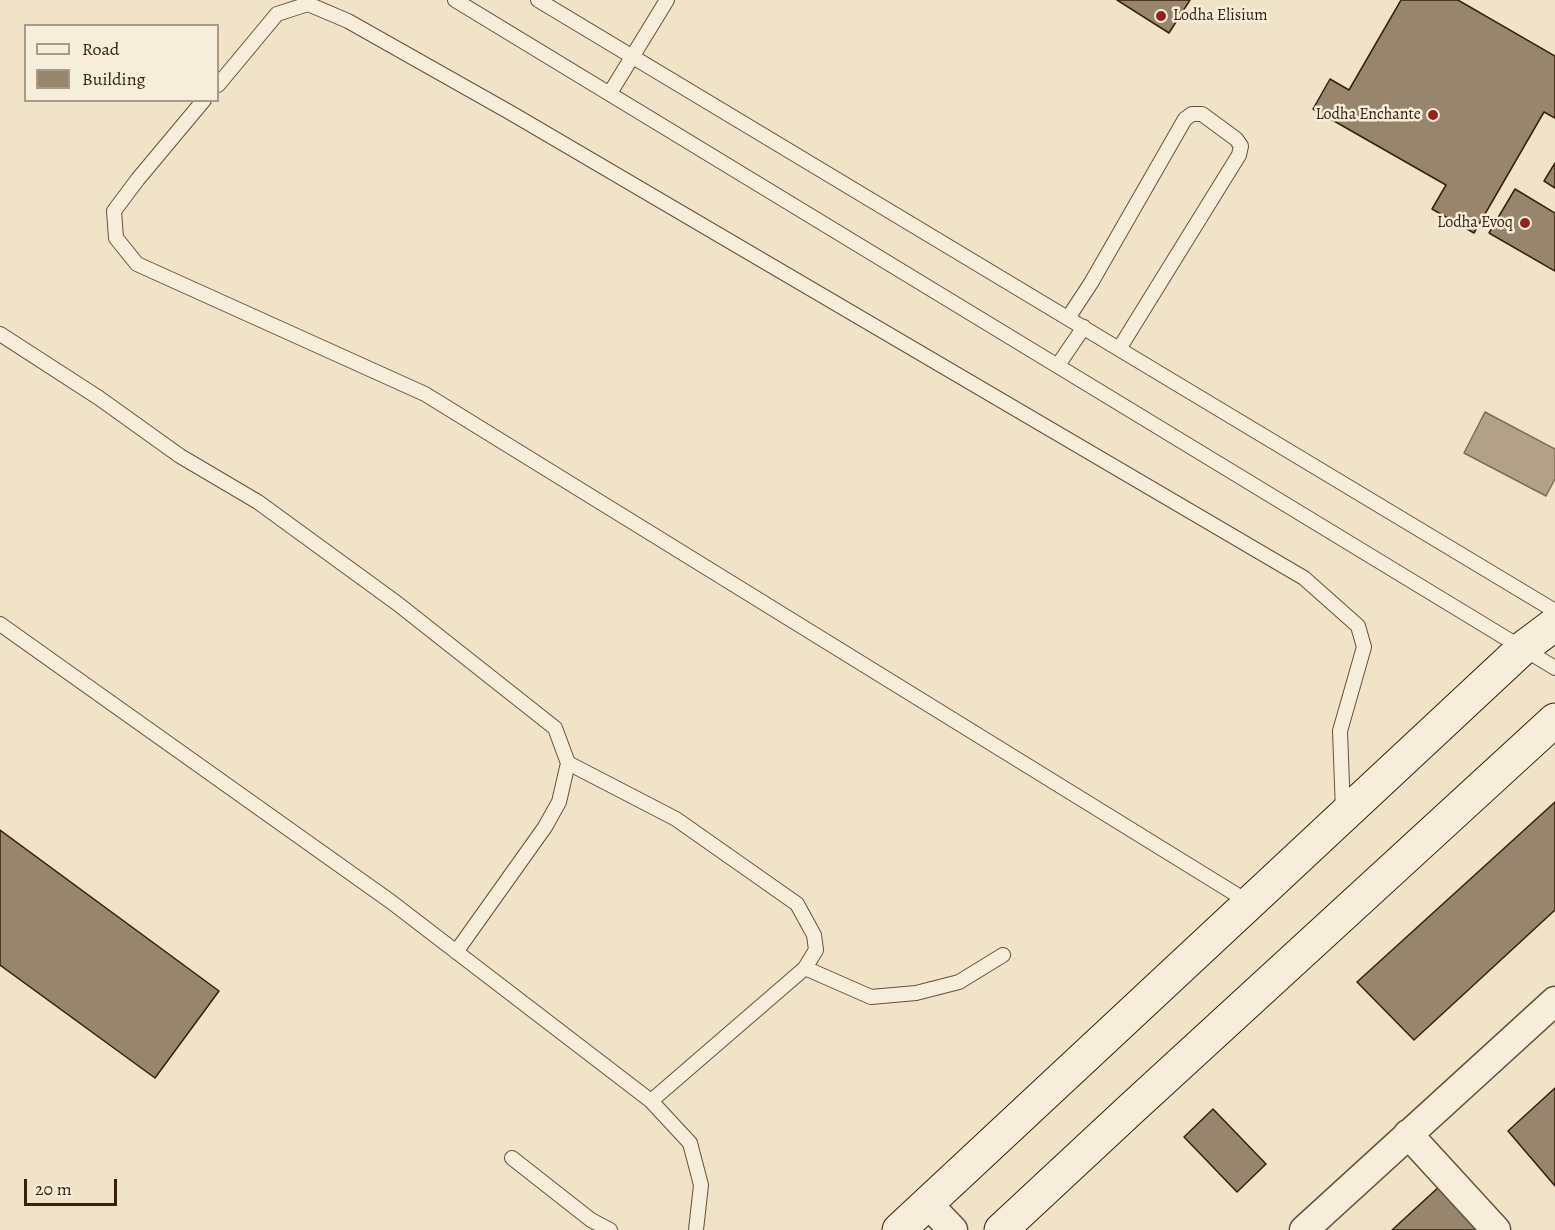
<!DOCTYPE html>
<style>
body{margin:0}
#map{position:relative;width:1555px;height:1230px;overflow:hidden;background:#f1e3c8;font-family:Alegreya,serif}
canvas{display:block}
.legend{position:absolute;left:24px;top:24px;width:195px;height:78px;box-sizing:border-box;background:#f6eddb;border:2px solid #aa9b88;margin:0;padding:8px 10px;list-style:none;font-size:18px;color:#38200b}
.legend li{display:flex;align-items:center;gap:12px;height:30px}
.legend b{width:30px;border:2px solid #aa9b88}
.scale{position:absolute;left:24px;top:1179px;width:93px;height:27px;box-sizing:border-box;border:3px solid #38200b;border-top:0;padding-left:8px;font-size:18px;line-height:21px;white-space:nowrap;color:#38200b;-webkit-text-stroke:4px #f6eddb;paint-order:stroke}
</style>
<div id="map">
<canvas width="1555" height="1230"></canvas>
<ul class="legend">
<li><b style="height:8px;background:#f6eddb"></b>Road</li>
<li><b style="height:16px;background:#98856d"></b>Building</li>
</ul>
<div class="scale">20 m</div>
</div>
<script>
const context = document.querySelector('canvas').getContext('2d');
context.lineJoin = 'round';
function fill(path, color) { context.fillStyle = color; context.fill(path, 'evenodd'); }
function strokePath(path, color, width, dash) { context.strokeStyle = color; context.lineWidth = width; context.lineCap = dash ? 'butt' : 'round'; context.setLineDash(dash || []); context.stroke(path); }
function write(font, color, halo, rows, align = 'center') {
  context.font = font + ' Alegreya,serif'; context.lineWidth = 5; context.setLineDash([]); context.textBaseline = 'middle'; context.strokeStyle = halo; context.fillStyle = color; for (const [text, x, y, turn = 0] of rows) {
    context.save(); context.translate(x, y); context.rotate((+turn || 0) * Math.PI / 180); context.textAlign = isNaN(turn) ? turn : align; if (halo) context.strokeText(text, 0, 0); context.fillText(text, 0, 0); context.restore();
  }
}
const water = new Path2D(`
 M1485,412l70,37v30l-9,17 -82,-43z`);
fill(water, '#b2a188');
strokePath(water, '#816d56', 1.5);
const building = new Path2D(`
 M1117,0h73l-21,33z
 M1401,0h57l97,56v62l-11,-6 -70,121 -42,-24 14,-24 -133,-76 17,-30 19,11z
 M1555,163v25l-11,-7z
 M1515,189l40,24v58l-66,-38z
 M1555,802v108l-141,130 -57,-58z
 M0,830l219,161 -64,87 -155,-113z
 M1555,1088v98l-47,-55z
 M1213,1109l53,55 -29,28 -53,-55z
 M1441,1185l41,45h-90z`);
fill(building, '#98856d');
strokePath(building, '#38200b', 1.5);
const lane = new Path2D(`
 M455,0l1100,668
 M538,0l1017,611
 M218,85l59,-71 31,-10 40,17 163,92 793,465 54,48 6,21 -24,84 3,80
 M610,93l57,-93
 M204,100l-66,79 -24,32 2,27 21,26 288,130 825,509
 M1068,318l23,-35 94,-164 7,-5h10l34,25 5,7 -2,9 -120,194
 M0,334l99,64 81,58 78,46 140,102 157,124 13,35 -9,39 -14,25 -89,125
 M1058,365l26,-38
 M0,624l390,277 261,200 39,42 11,42 -5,45
 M568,763l108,56 121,85 17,31 2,15 -11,18 -154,133
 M805,968l66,29 45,-4 43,-11 44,-27
 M512,1158l79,62 19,10`);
const street = new Path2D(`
 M1408,1134l88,96
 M927,1203l26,27
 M1304,1230l251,-229`);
const secondary = new Path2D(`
 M899,1230l624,-582 32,-24
 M1001,1230l130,-121 424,-389`);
strokePath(lane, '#66513a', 16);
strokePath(street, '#66513a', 31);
strokePath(secondary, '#38200b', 35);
strokePath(lane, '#f6eddb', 14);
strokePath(street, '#f6eddb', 28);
strokePath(secondary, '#f6eddb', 33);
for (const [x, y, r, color] of [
 [1161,16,6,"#8f2418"],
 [1433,115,6,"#8f2418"],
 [1525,223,6,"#8f2418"]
]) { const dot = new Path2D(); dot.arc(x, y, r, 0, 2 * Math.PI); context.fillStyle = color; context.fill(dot); strokePath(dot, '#f6eddb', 2); }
write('16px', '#38200b', '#f6eddb', [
 ["Lodha Elisium",1173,16,"left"],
 ["Lodha Enchante",1421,115],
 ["Lodha Evoq",1513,223]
], 'right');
</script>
